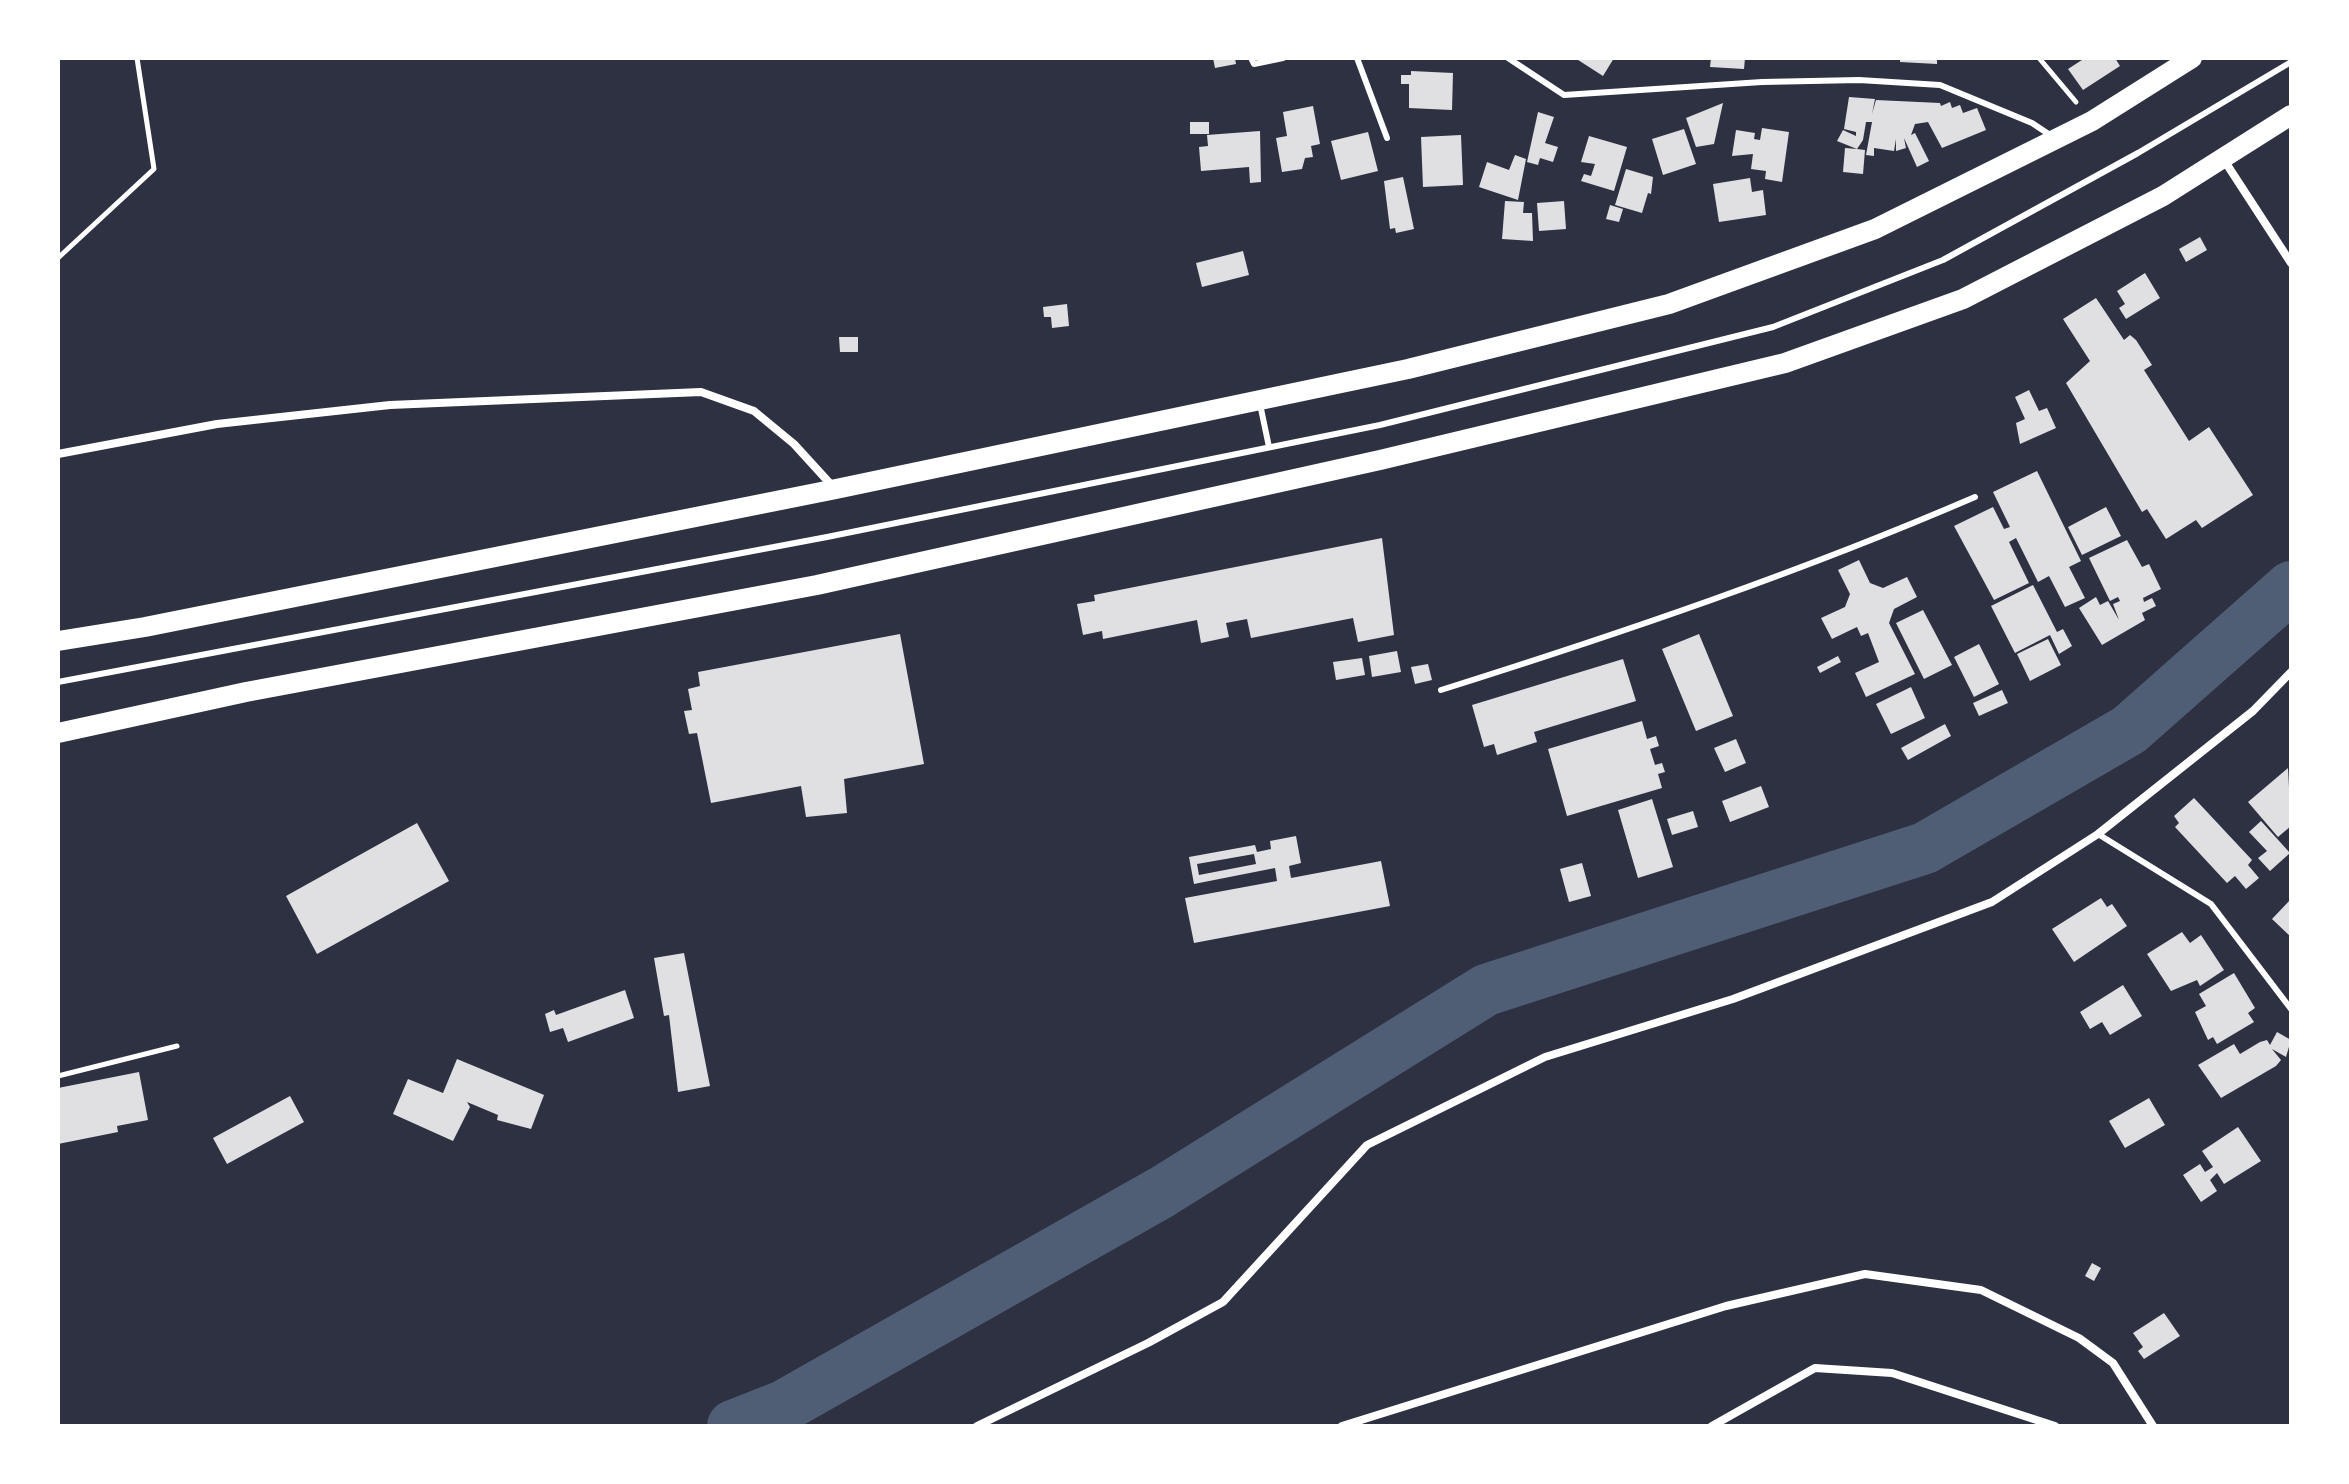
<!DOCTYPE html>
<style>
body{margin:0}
#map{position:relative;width:2349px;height:1484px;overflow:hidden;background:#2d3142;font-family:"Varela Round",sans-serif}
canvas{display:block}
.frame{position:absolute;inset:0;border:60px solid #fff;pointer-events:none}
</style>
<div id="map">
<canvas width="2349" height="1484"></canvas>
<div class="frame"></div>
</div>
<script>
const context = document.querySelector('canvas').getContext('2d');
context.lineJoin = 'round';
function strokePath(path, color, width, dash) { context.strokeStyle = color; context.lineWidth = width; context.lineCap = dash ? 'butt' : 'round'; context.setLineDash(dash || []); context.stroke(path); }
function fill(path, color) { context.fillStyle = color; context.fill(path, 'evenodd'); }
strokePath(new Path2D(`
 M733,1426l51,-20 378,-214 324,-202 439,-142 204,-118 162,-143`), '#4f5d75', 52);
fill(new Path2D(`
 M1213,58h22l1,6 -21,4z
 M1575,58h39l-11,18z
 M1711,58h34l-1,11 -34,-2z
 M1900,58h37v6l-37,-2z
 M2085,58h30l5,8 -37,24 -15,-21z
 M1411,71l42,2 -1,37 -43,-2v-24h-8v-9h10z
 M1849,97l26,2 -3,15 4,-14 64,3 1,3 9,-4 2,6 8,-3 3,8 14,-5 9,22 -44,18 -14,-26 -13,2 -4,11 4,-2 14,28 -12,6 -13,-29 2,10 -10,3v-12l-2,12 -20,-3v8l-8,-1 6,-33h-6l-3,18 -6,9 8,1 -2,24 -20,-2 2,-24 12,1 -20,-8 6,-11 13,6v-4l-12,-3z
 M1723,103l-9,41 -18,3 -10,-29z
 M1313,106l7,38 -9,2 2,11 -8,1 -3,11 -20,3 -6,-34 11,-2 -4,-24z
 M1538,112l16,5 -9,26 13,4 -5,15 -13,-4 -2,7 -11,-3z
 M1190,122h19v12h-19z
 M1762,128l27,4 -7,50 -17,-3 1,-8 -15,-2 2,-15 -21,2 4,-26 19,3 -1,6 6,1z
 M1684,129l12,35 -33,11 -11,-36z
 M1260,131l1,51 -11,1 -1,-16 -48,4 -2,-24 9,-1 -1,-11z
 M1368,132l10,39 -37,9 -10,-39z
 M1461,135l2,50 -40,2 -2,-50z
 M1589,136l38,11 -13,44 -33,-10 3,-7 7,2 4,-12 -14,-2z
 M1515,155l11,4 -8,41 -39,-13 8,-25 22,8z
 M1626,169l27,8 -2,17 -3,-1 -6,20 -27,-8z
 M1403,177l11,52 -18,4 -1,-5 -5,1 -6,-48z
 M1750,178l2,14 11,-2 3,25 -47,7 -6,-38z
 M1505,201l19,1 -1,11h9l1,28 -31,-2z
 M1564,201l2,28 -27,2 -2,-28z
 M1610,205l13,4 -4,13 -13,-3z
 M2200,237l7,13 -21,12 -7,-13z
 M1243,251l6,24 -47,12 -6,-24z
 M2145,273l15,25 -34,21 -7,-11 6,-4 -8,-13z
 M2096,298l28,42 6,-5 6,5 16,25 -8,5 45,71 20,-14 44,68 -51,33 -6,-8 -30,19 -19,-30 -5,3 -76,-129 24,-22 -27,-42z
 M1067,304l2,22 -17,2 -1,-11h-7l-1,-10z
 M839,337h19v15h-18z
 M2029,390l10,21 8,-3 9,20 -36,16 -4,-21 9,-4 -10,-22z
 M2037,471l44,90 -12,6 16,31 -20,9 -16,-31 -11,6 -22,-44 -7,4 20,41 -35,17 -40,-74 39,-19 11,22 6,-2 -17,-35z
 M2106,507l15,29 -39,19 -14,-28z
 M1382,538l12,97 -36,7 -5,-24 -102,20 -4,-19 -21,4 3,14 -28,6 -4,-23 -94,19 -1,-8 -19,4 -6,-31 18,-3 -1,-6z
 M2127,540l15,27 7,-3 12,25 -18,9 1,4 8,-4 4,8 -14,7 3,7 -43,25 -23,-37 17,-11 4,8 8,-4 11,19 -6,-16 7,-3 -2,-4 -8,4 -21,-43z
 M1859,560l11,23 13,5 24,-11 10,20 -23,12 -5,14 26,51 -49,23 -11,-24 24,-11 -11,-29 -7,3 -4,-9 -25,12 -11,-21 24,-11 5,-13 -12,-24z
 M2033,585l24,47 6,-3 9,17 -13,8 -9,-19 -35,18 -24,-47z
 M1923,610l29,55 -28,14 -28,-56z
 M900,634l24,130 -80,15 3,34 -41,4 -5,-31 -90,17 -14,-70 -8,1 -5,-23 8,-1 -4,-21 12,-3 -2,-14z
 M1699,634l34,82 -37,15 -34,-82z
 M2048,639l13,26 -31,16 -13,-27z
 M1979,644l20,40 -25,13 -20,-40z
 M1397,651l4,21 -29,5 -3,-21z
 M1838,656l3,6 -21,11 -3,-6z
 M1362,658l3,17 -29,5 -3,-18z
 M1623,659l13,42 -102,31 3,10 -40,13 -3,-11 -10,3 -12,-42z
 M1428,664l4,16 -17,4 -4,-17z
 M1911,687l14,31 -34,16 -15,-30z
 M2002,690l6,13 -29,13 -6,-13z
 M1642,721l5,18 9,-3 3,10 -9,3 5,16 7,-2 3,9 -7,2 4,14 -95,28 -19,-67z
 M1945,724l6,12 -43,24 -7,-12z
 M1736,739l10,24 -21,9 -11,-24z
 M2288,768l3,58 -13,11 -30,-35z
 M1761,786l8,21 -39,15 -8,-21z
 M2194,798l58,62 -4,5 11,13 -13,11 -11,-13 -8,7 -52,-56 4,-4 -5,-7z
 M1652,799l21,68 -35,11 -20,-68z
 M1693,811l5,16 -26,8 -5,-16z
 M2261,821l29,32 -20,18 -12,-13 9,-7 -18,-19z
 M417,823l32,58 -132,73 -31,-58z
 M1296,836l5,27 -12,3 2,12 90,-17 9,45 -196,37 -9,-45 92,-17 -2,-13 -81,16 -5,-27 66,-12 2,7 14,-3 -1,-8zM1254,854l2,10 -57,11 -2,-11z
 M1582,863l9,33 -22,6 -9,-33z
 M2101,898l6,9 5,-3 15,22 -53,36 -22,-33z
 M2291,899v38l-19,-18z
 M2182,932l8,11 11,-8 23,35 -24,16 -3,-6 -26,11 -24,-37z
 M684,953l26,133 -32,6 -9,-77 -5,1 -10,-58z
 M2234,973l21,35 -7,5 6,9 -37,22 -4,-7 -5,3 -13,-28 11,-6 -7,-12z
 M2123,985l19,31 -32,19 -8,-13 -12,7 -10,-17z
 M625,990l9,28 -66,24 -5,-14 -13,4 -5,-18 9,-4 2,5z
 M2277,1032l14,8 -5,17 -14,-8 9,11 -5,6 -55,32 -23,-33 36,-21 6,10 20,-12 7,-2 3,5z
 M457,1059l87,36 -13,34 -34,-9 1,-5 -31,-13 3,5 -17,34 -60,-27 15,-35 35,14z
 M139,1072l9,48 -31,6 1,6 -60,12v-56z
 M290,1096l14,26 -77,42 -14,-26z
 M2149,1098l16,27 -40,23 -16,-27z
 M2238,1127l23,34 -37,23 -7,-11 -7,7 7,11 -16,11 -18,-27 17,-11 5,8 8,-5 -11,-16z
 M2092,1263l9,5 -7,13 -9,-5z
 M2164,1313l16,23 -36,23 -6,-8 5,-4 -10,-14z`), '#e0e0e3');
strokePath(new Path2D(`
 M2039,58l37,44
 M58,258l96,-89 -17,-111
 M58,1076l119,-30`), '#fff', 5);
strokePath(new Path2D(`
 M1251,58l3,6 29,-6
 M1357,58l30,80
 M1508,58l56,37 198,-13 97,-2 81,5 92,38 21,14
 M1260,404l9,43
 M58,682l769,-145 553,-112 393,-98 170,-67 195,-107 153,-91
 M1441,690c181,-57 360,-118 534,-193
 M2098,834l113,70 80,105`), '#fff', 6);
strokePath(new Path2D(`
 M2224,160l67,103
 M58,454l159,-30 173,-19 311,-13 53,19 40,33 41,45
 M977,1426l171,-83 75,-41 144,-157 178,-88 188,-58 259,-97 106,-68 155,-123 38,-39
 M1342,1426l384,-120 139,-32 116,16 98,48 34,25 40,63
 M1712,1426l103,-58 77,5 163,53`), '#fff', 8);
strokePath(new Path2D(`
 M58,641l87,-14 691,-138 572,-120 261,-65 206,-75 217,-108 100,-63
 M58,733l188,-41 571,-107 563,-125 405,-97 178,-64 200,-103 128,-81`), '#fff', 20);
</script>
